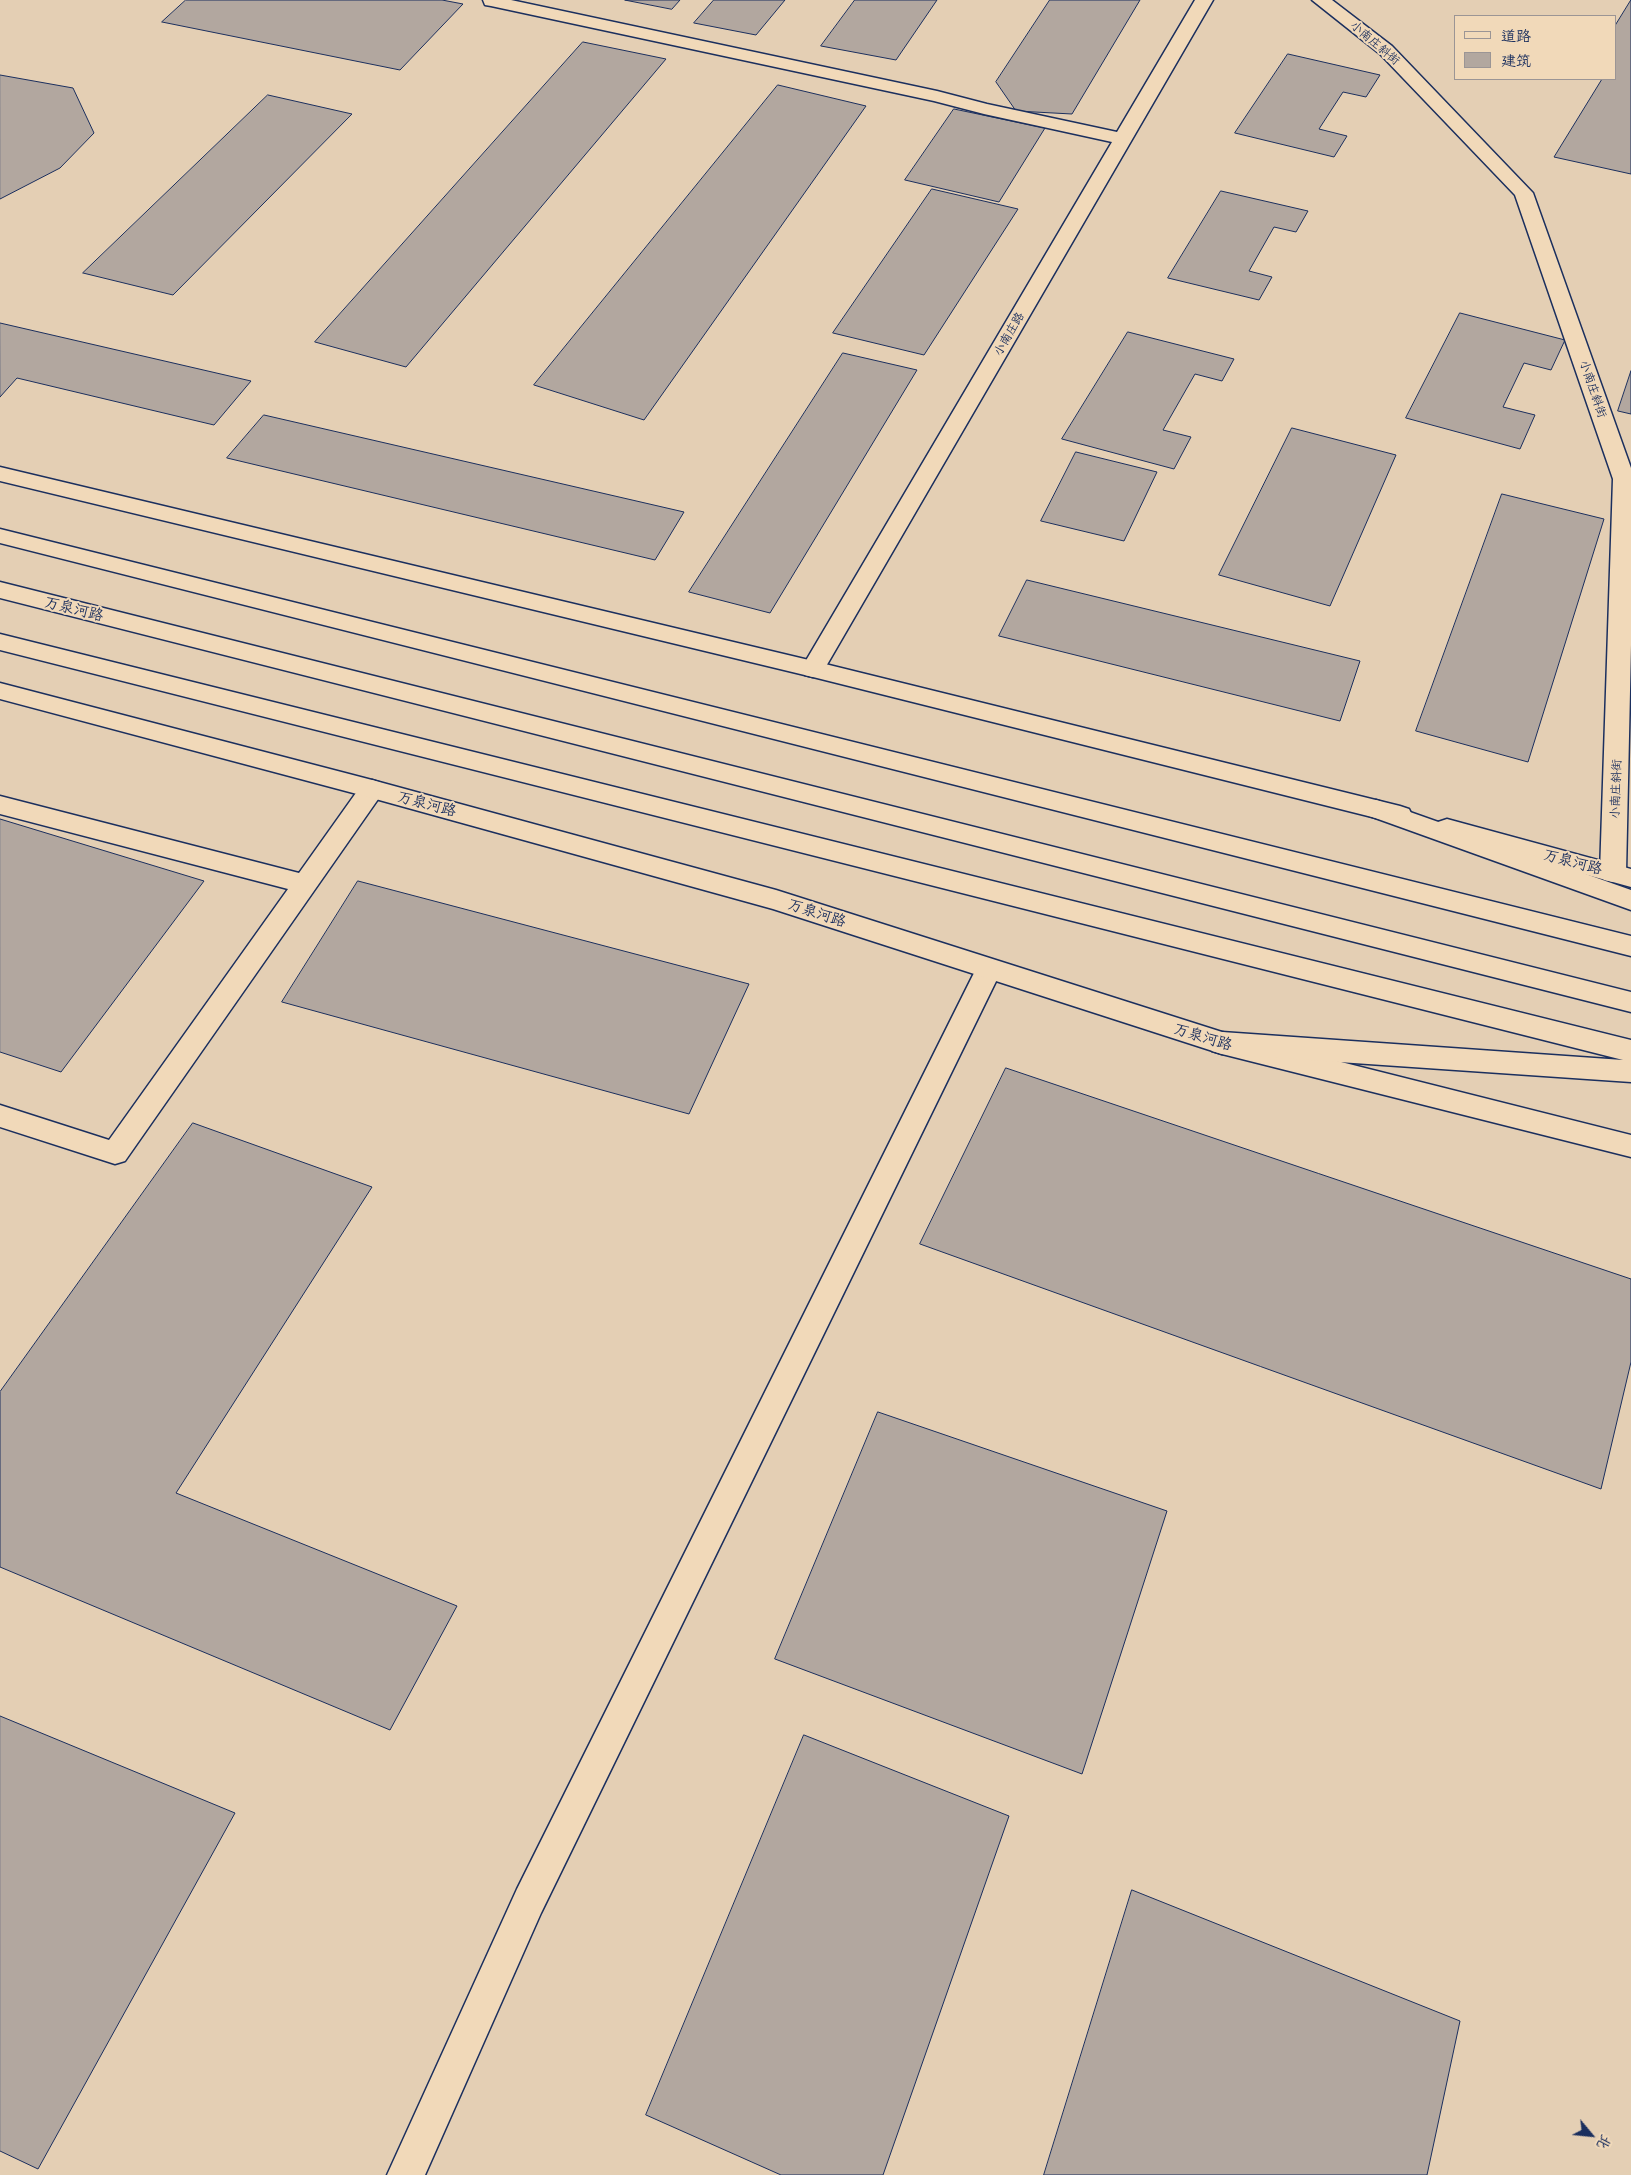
<!DOCTYPE html>
<meta charset="utf-8">
<style>
body{margin:0}
#map{position:relative;width:1631px;height:2175px;overflow:hidden;background:#e4cfb4;font-family:Mali,"LXGW WenKai TC",sans-serif}
canvas{display:block}
.legend{position:absolute;left:1454px;top:15px;width:162px;height:65px;box-sizing:border-box;background:#f1d9b9;border:1px solid #9b9595;margin:0;padding:6px 9px;list-style:none;font-size:15px;color:#1b2f5e}
.legend li{display:flex;align-items:center;gap:10px;height:25px}
.legend b{width:25px;border:1px solid #9b9595}
.north{position:absolute;left:1566px;top:2110px;width:50px;height:50px;-webkit-text-stroke:4px #f1d9b9;paint-order:stroke;rotate:118deg;font-size:14px;font-weight:700;line-height:20px;text-align:center;color:#1b2f5e}
.north::after{content:'';display:block;margin:auto;width:18px;height:22px;background:#1b2f5e;clip-path:polygon(50% 0,100% 100%,50% 72%,0 100%)}
</style>
<div id="map">
<canvas width="1631" height="2175"></canvas>
<ul class="legend">
<li><b style="height:6px;background:#f1d9b9"></b>道路</li>
<li><b style="height:14px;background:#b2a79f"></b>建筑</li>
</ul>
<div class="north">北</div>
</div>
<script>
const context = document.querySelector('canvas').getContext('2d');
context.lineJoin = 'round';
function fill(path, color) { context.fillStyle = color; context.fill(path, 'evenodd'); }
function strokePath(path, color, width, dash) { context.strokeStyle = color; context.lineWidth = width; context.lineCap = dash ? 'butt' : 'round'; context.setLineDash(dash || []); context.stroke(path); }
function write(font, color, halo, rows, align = 'center') {
  context.font = font + ' Mali,"LXGW WenKai TC",sans-serif'; context.lineWidth = 4; context.setLineDash([]); context.textBaseline = 'middle'; context.strokeStyle = halo; context.fillStyle = color; for (const [text, x, y, turn = 0] of rows) {
    context.save(); context.translate(x, y); context.rotate((+turn || 0) * Math.PI / 180); context.textAlign = isNaN(turn) ? turn : align; if (halo) context.strokeText(text, 0, 0); context.fillText(text, 0, 0); context.restore();
  }
}
const building = new Path2D(`
 M186,0h256l21,4 -63,66 -238,-48z
 M625,0h55l-8,9z
 M714,0h71l-29,35 -62,-12z
 M855,0h82l-41,60 -75,-14z
 M1050,0h90l-68,114 -56,-3 -20,-29z
 M1631,0v174l-77,-17 48,-78h13v-53z
 M583,42l83,17 -260,308 -91,-25z
 M1288,54l92,21 -14,22 -23,-5 -24,37 28,7 -13,21 -99,-24z
 M0,75l73,13 21,45 -34,35 -60,31z
 M778,85l88,21 -222,314 -110,-35z
 M268,95l84,19 -179,181 -90,-22z
 M954,109l91,19 -46,74 -94,-22z
 M932,189l86,20 -94,146 -91,-22z
 M1221,191l87,20 -12,21 -22,-5 -25,44 23,6 -13,23 -91,-22z
 M1460,313l105,27 -14,30 -27,-7 -21,44 32,8 -15,34 -114,-31z
 M0,323l251,58 -37,44 -197,-47 -17,19z
 M1128,332l106,27 -12,22 -27,-7 -32,56 28,7 -17,32 -112,-30z
 M843,353l74,17 -147,243 -81,-21z
 M1631,371v43l-13,-3z
 M264,415l420,97 -29,48 -428,-102z
 M1292,428l104,27 -66,151 -111,-31z
 M1076,452l81,20 -33,69 -83,-20z
 M1502,494l102,25 -76,243 -112,-31z
 M1027,580l333,81 -20,60 -341,-85z
 M0,819l204,62 -143,191 -61,-20z
 M358,881l391,103 -60,130 -407,-112z
 M1006,1068l625,211v83l-30,127 -681,-245z
 M193,1123l179,64 -196,306 281,113 -67,124 -390,-163v-175z
 M878,1412l289,99 -85,263 -307,-115z
 M0,1716l235,97 -197,356 -38,-18z
 M804,1735l205,81 -126,359h-102l-135,-60z
 M1132,1890l328,131 -33,154h-383z`);
fill(building, '#b2a79f');
strokePath(building, '#1b2f5e', 1);
const lane = new Path2D(`
 M1312,0h20l60,46 141,147 98,275v177l-5,228 -4,7 -9,2 -9,-2 -4,-7 13,-394 -98,-284 -135,-141z
 M372,780l9,3 3,6 -3,6 -256,366 -10,3 -115,-37v-22l109,35 179,-251 -288,-75v-18l299,77 64,-90z`);
const street = new Path2D(`
 M483,0h28l426,91 50,13 130,28 78,-132h18l-392,675 -8,2 -8,-2 -4,-6 311,-527 -128,-28 -50,-13 -443,-95 -6,-1z
 M989,959l9,3 4,7 -461,944 -116,262h-38l130,-286 459,-920 4,-7z`);
const secondary = new Path2D(`
 M0,467l813,194 587,145 9,3 3,6 -3,6 -9,3 -587,-147 -813,-196z
 M0,683l372,97 404,110 446,142 409,103v22l-409,-103 -449,-145 -401,-111 -372,-99z
 M1447,819l184,50v18l-193,-53 -4,-6 4,-6z`);
const highway = new Path2D(`
 M0,529l1631,407v20l-1631,-413z
 M0,582l1631,410v20l-1631,-414z
 M0,634l1631,406v42l-409,-28 -10,-3 -4,-8 4,-8 10,-3 401,28 -1623,-410z
 M1376,800l255,90v20l-264,-95 -3,-6 3,-6z`);
strokePath(lane, '#1b2f5e', 3);
strokePath(street, '#1b2f5e', 3);
strokePath(secondary, '#1b2f5e', 3);
strokePath(highway, '#1b2f5e', 3);
fill(lane, '#f1d9b9');
fill(street, '#f1d9b9');
fill(secondary, '#f1d9b9');
fill(highway, '#f1d9b9');
write('12px', '#1b2f5e', '#f1d9b9', [
 ["小南庄斜街",1375,43,40],
 ["小南庄路",1009,334,-60],
 ["小南庄斜街",1593,389,71],
 ["小南庄斜街",1616,789,-88]
]);
write('15px', '#1b2f5e', '#f1d9b9', [
 ["万泉河路",74,609,14],
 ["万泉河路",427,804,15],
 ["万泉河路",1573,862,15],
 ["万泉河路",817,913,18],
 ["万泉河路",1203,1037,17]
]);
</script>
